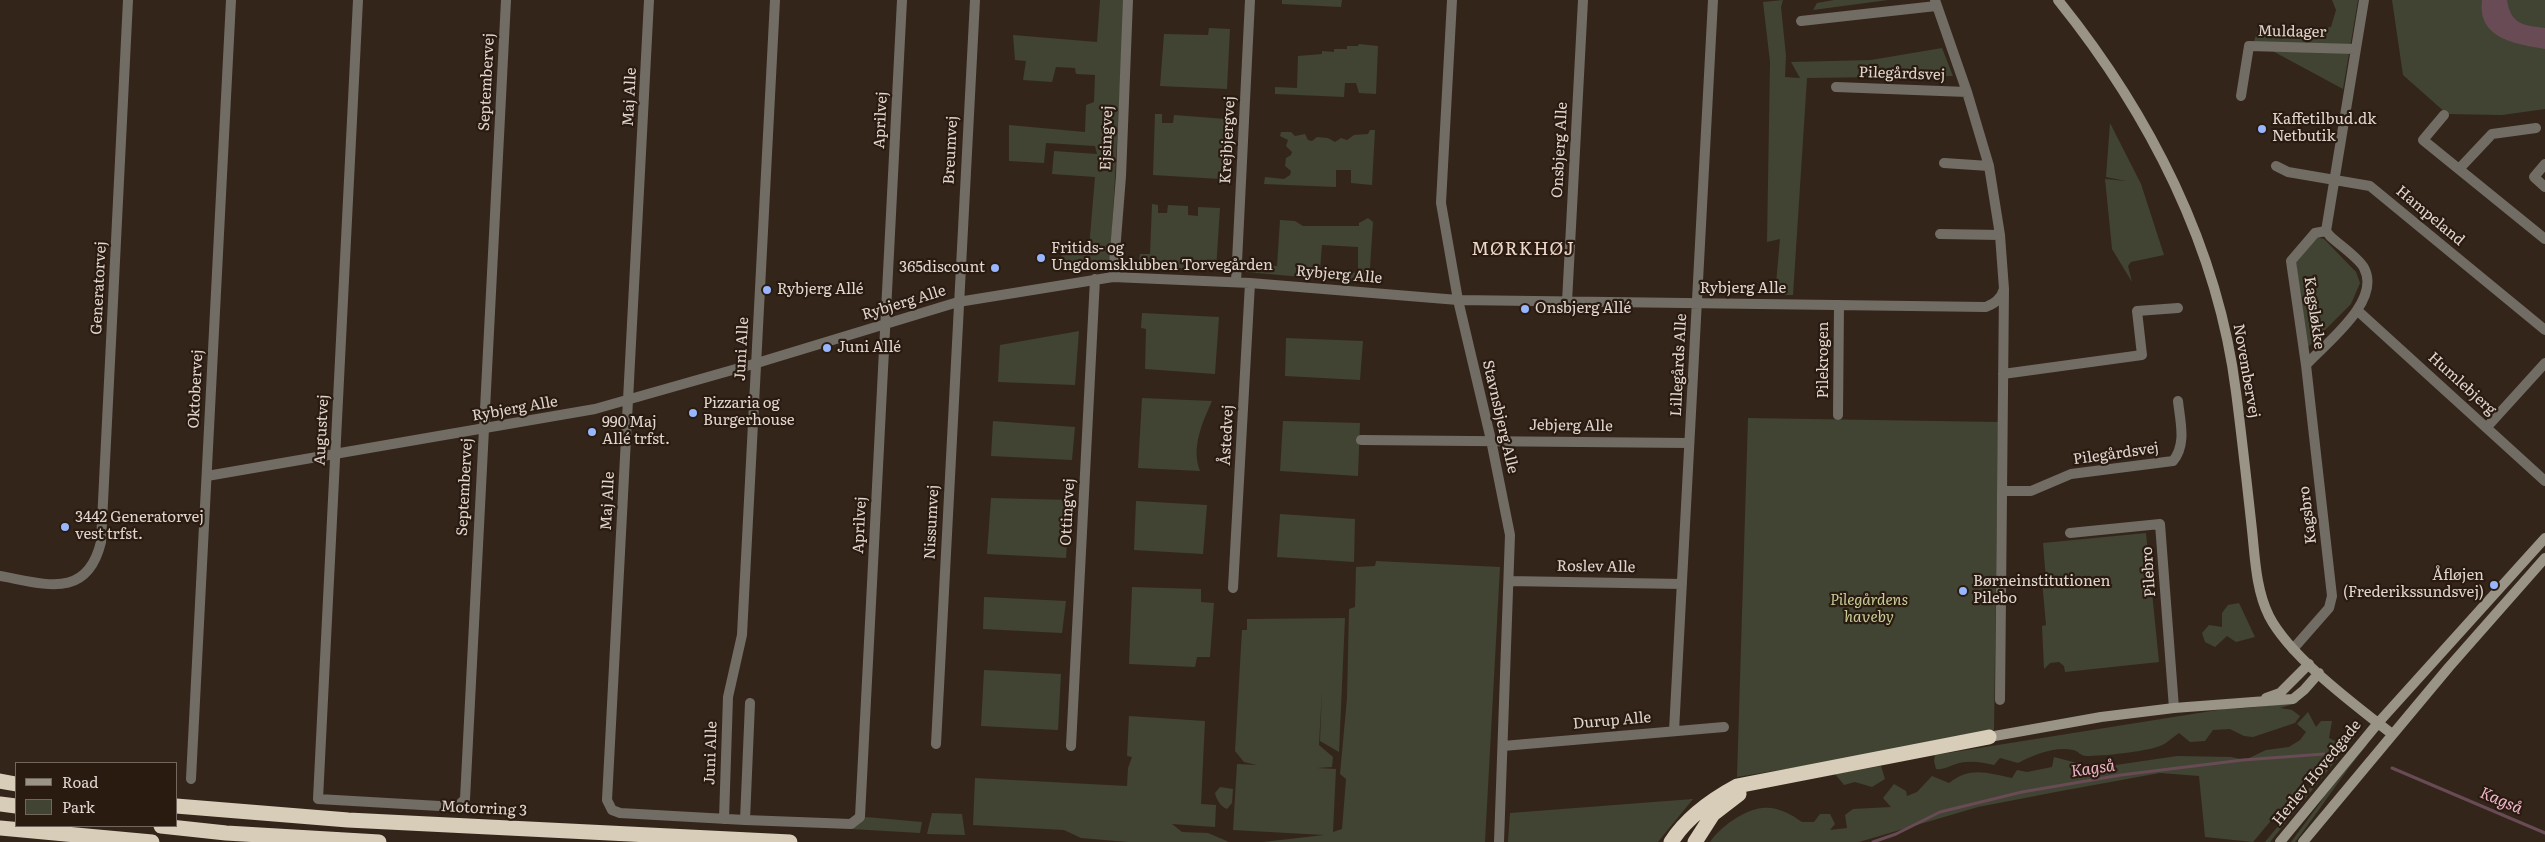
<!DOCTYPE html>
<meta charset="utf-8">
<style>
body{margin:0}
#map{position:relative;width:2545px;height:842px;overflow:hidden;background:#34251b;font-family:Literata,serif}
canvas{display:block}
.legend{position:absolute;left:15px;top:762px;width:162px;height:65px;box-sizing:border-box;background:#2a1b11;border:1px solid #73665d;margin:0;padding:6px 9px;list-style:none;font-size:15px;color:#e0d6cf}
.legend li{display:flex;align-items:center;gap:10px;height:25px}
.legend b{width:25px;border:1px solid #73665d}
</style>
<div id="map">
<canvas width="2545" height="842"></canvas>
<ul class="legend">
<li><b style="height:6px;background:#9a9487"></b>Road</li>
<li><b style="height:14px;background:#414432"></b>Park</li>
</ul>
</div>
<script>
const context = document.querySelector('canvas').getContext('2d');
context.lineJoin = 'round';
function fill(path, color) { context.fillStyle = color; context.fill(path, 'evenodd'); }
function strokePath(path, color, width, dash) { context.strokeStyle = color; context.lineWidth = width; context.lineCap = dash ? 'butt' : 'round'; context.setLineDash(dash || []); context.stroke(path); }
function write(font, color, halo, rows, align = 'center') {
  context.font = font + ' Literata,serif'; context.lineWidth = 4.5; context.setLineDash([]); context.textBaseline = 'middle'; context.strokeStyle = halo; context.fillStyle = color; for (const [text, x, y, turn = 0] of rows) {
    context.save(); context.translate(x, y); context.rotate((+turn || 0) * Math.PI / 180); context.textAlign = isNaN(turn) ? turn : align; if (halo) context.strokeText(text, 0, 0); context.fillText(text, 0, 0); context.restore();
  }
}
fill(new Path2D(`
 M1100,0h25l-15,266 -16,3 -33,-1 1,-22 27,2 6,-71 -43,-3 2,-23 43,3 -2,-8 -49,-3 -2,20 -35,-2v-36l76,7 1,-27 8,-3 1,-27 -19,-1 -1,-6 -19,-1 -4,15 -29,-2 3,-19 -11,-1 -2,-25 84,7z
 M1282,0h60l-1,7 -59,-3z
 M1783,0l-2,7 5,49 -1,21 15,1 -9,-16 80,-2 71,-12 11,28 -146,2 -14,217h-18l5,-56 -13,3 3,-180 -7,-60z
 M1834,0h54l-75,10 4,-7z
 M2332,0h26l-15,89 -89,-48 6,-17 25,12 46,-9 5,-17z
 M2392,0h153v109l-43,6 -55,-1 -44,-39z
 M1209,28l21,1 -3,60 -67,-3 4,-52 44,1z
 M1359,44l19,2 -2,48 -17,-1 -3,-10h-11l-1,14 -69,-3v-7l22,1 1,-32 24,-2v-3l12,1v-3h13v-3h11z
 M1155,114h7v9h11l1,-8 52,4 -5,60 -68,-4z
 M2110,123l31,61 23,71 -33,7 -3,4 4,16 -20,-33 -7,-70 21,2 -20,-4z
 M1370,130h5l-3,55 -21,-2v-13h-15v17l-72,-3 1,-7 19,2 6,-4 1,-4 -6,-5 1,-8 5,-3 1,-3 -6,-6 2,-6 -8,-4 1,-4h10l4,4 10,-2 3,6 4,1 5,-4 11,1 7,4 6,-4 6,2 7,-5 14,-1z
 M1152,204l6,1v8h9l1,-8 20,1v9l10,1v-9l22,1 -4,62 -78,-4 2,-12h10z
 M1368,218l5,4 -4,61 -123,-11 -1,-7 32,1 3,-46 15,1 8,5h56v-3zM1322,245l36,2v26l-38,-3z
 M2317,237l7,2 32,33 4,11 -9,21 -44,44 -11,-85z
 M1142,313l77,4 -4,57 -70,-5 1,-40 -5,-1z
 M1079,331l-4,54 -77,-3 2,-37z
 M1286,338l77,3 -3,39 -75,-4z
 M1142,398l70,3c-10,22 -21,47 -12,70l-62,-3z
 M1748,418l250,4 -4,308 -130,26 -127,21z
 M993,421l82,6 -3,33 -81,-4z
 M1283,421l77,2 -2,53 -78,-5z
 M991,498l79,2 -4,58 -79,-4z
 M1136,501l71,4 -4,49 -69,-4z
 M1280,514l75,5 -1,43 -77,-5z
 M2146,533l13,129 -94,10 -1,-6 -5,-4 -9,1 -6,6 -2,-43 4,-1 -4,-44 4,-1 -3,-37z
 M1376,561l124,6 -15,275h-222l61,-7 -91,-5 4,-66 20,1 -13,-3 -9,-11 7,-121h5v-11l98,-1 -6,134 -19,-11 2,-51 -3,55 14,12 -1,10 -15,1 19,1 -3,63 9,-3 4,-50 -6,-5 7,-76 2,-89 6,-2 1,-40 19,-1z
 M1132,587l69,2v13l13,1 -4,54h-13l-2,10 -66,-3z
 M984,597l82,4 -4,32 -79,-4z
 M2239,603l16,34 -19,5 -9,-6 -12,11 -10,-5 -3,-9 7,-8 13,2v-14l6,-8z
 M984,670l77,4 -3,56 -77,-4z
 M2300,702l-20,6 12,2 8,6 -5,7 -42,14 -9,-1 -14,-7 -17,1 -8,11 -15,1 -11,-9c-6,4 -13,11 -19,13 -16,6 -57,10 -74,10 -5,0 -8,-5 -13,-6 -18,-4 -40,5 -55,13l-18,-5 -6,7c-12,-3 -27,-5 -38,-1 -7,2 -12,6 -20,5l-2,-8 1,-6 289,-46 23,-1z
 M2308,712l8,15 5,-6h11l-3,17 8,4 -84,100 -48,-5 -6,-61 -39,-3 -99,18 -83,16 -119,35h-149c10,-15 34,-32 52,-34 15,-2 29,6 40,14h12l6,-8h10l5,10 -5,6 17,-2 -2,-13 8,-6 38,-2 -8,-9 11,-14 12,7 1,5 10,-4 15,-16 17,7c21,-17 39,-10 63,-5l5,-8 10,2 25,-5 2,-10 23,6 5,7 95,-14 54,1 14,3 21,-10 23,-3 11,-7 6,-8 -9,-8z
 M1129,716l76,5 -4,83 15,1 -1,22 -43,-3 10,8 26,1 21,9h-101l-47,-4 -17,-8 -91,-5 2,-47 152,8 1,-18 4,-11 -5,-1z
 M2353,735l2,2 -85,105h-5z
 M2365,743l2,2c-26,31 -47,65 -72,97h-4l29,-39 11,-20z
 M1881,766l4,13 -13,8 -17,-5 -11,3 -9,-11z
 M1220,787l13,2 -1,14 -5,6c-6,-2 -11,-10 -12,-16z
 M1693,799l-35,43h-150l2,-29z
 M932,813l30,1 3,21 -38,-1z
 M866,817l56,5 -2,11 -69,-4z`), '#414432');
fill(new Path2D(`
 M2482,0h25c4,25 16,25 38,28v21c-29,-5 -68,-10 -63,-49z`), '#684b55');
strokePath(new Path2D(`
 M2392,768l153,65
 M1873,842l23,-8 44,-22 82,-20 99,-17 122,-15 81,-6`), '#684b55', 3);
strokePath(new Path2D(`
 M358,0l-40,799 139,8 8,-8 41,-799
 M649,0l-42,800 5,10 8,3 125,7
 M1452,0l-11,203 17,97 33,140 19,95 -11,307
 M1935,0l32,92 22,74 11,69 4,54 -4,411
 M1801,21l135,-15
 M1836,87l131,5
 M2241,96l8,-50 106,3
 M2444,115l-21,25 122,99
 M1944,163l45,3
 M2545,164l-11,13 11,10
 M2276,166l12,6 82,14 175,144
 M2459,169l33,-35 44,-6
 M1940,234l60,1
 M1113,277l8,-101 7,-176
 M1236,282l14,-282
 M1567,302l16,-302
 M2358,311l187,170
 M2306,365c20,-22 76,-64 58,-97 -5,-10 -26,-24 -34,-32l-4,-5 38,-231
 M2003,374l139,-19 -5,-44 41,-3
 M1838,415l1,-110
 M2487,427l58,-64
 M1361,440l328,3
 M207,476l388,-67 162,-46 201,-61 155,-25 137,6 208,17 528,7c9,-4 15,-8 18,-18
 M2002,491h29l40,-17 102,-13c14,-17 7,-40 5,-60
 M2070,533l90,-9 14,184
 M0,576c45,8 87,24 101,-34l27,-542
 M1509,581l173,3
 M1233,588l17,-305
 M2293,649l36,-41 3,-12 -26,-231 -15,-104 24,-28 11,-2
 M750,703l-5,117 106,4 9,-7 42,-817
 M1674,731l39,-731
 M936,744l39,-744
 M1071,746l24,-467
 M1503,746l221,-19
 M191,779l40,-779
 M724,819l4,-122 14,-62 33,-635`), '#716d65', 10);
strokePath(new Path2D(`
 M2058,0c91,113 160,247 178,392 6,46 11,92 16,138 3,28 4,60 17,86 21,41 86,89 123,118
 M2266,698l14,-5 29,-29
 M1989,737l112,-20 73,-9 119,-9 11,-9 15,-17
 M2280,842l98,-119 167,-185
 M2303,842l146,-175 96,-109`), '#9a9487', 10);
strokePath(new Path2D(`
 M0,781l16,3
 M0,804l16,2
 M176,806l172,14 442,22
 M161,826l65,7 153,9
 M0,828l152,14
 M1671,842c16,-25 40,-42 66,-56l252,-49
 M1695,842l18,-28 26,-20`), '#d7cdb9', 15);
for (const [x, y, r, color] of [
 [2262,129,5,"#97b6fd"],
 [1041,258,5,"#97b6fd"],
 [995,268,5,"#97b6fd"],
 [767,290,5,"#97b6fd"],
 [1525,309,5,"#97b6fd"],
 [827,348,5,"#97b6fd"],
 [693,413,5,"#97b6fd"],
 [592,432,5,"#97b6fd"],
 [65,527,5,"#97b6fd"],
 [2494,585,5,"#97b6fd"],
 [1963,591,5,"#97b6fd"]
]) { const dot = new Path2D(); dot.arc(x, y, r, 0, 2 * Math.PI); context.fillStyle = color; context.fill(dot); strokePath(dot, '#2a1b11', 2); }
write('15px', '#e0d6cf', '#2a1b11', [
 ["Muldager",2292,32,1],
 ["Pilegårdsvej",1902,74,2],
 ["Septembervej",487,82,-87],
 ["Maj Alle",630,97,-87],
 ["Aprilvej",881,120,-87],
 ["Ejsingvej",1107,138,-88],
 ["Krejbjergvej",1228,140,-87],
 ["Breumvej",951,150,-87],
 ["Onsbjerg Alle",1560,150,-87],
 ["Hampeland",2430,216,40],
 ["Rybjerg Alle",1339,275,5],
 ["Generatorvej",99,288,-87],
 ["Rybjerg Alle",1743,289],
 ["Rybjerg Alle",904,303,-17],
 ["Kagsløkke",2314,313,82],
 ["Juni Alle",742,349,-87],
 ["Pilekrogen",1824,360,-90],
 ["Lillegårds Alle",1679,365,-87],
 ["Novembervej",2246,371,80],
 ["Humlebjerg",2462,384,42],
 ["Oktobervej",196,389,-87],
 ["Rybjerg Alle",515,409,-10],
 ["Stavnsbjerg Alle",1500,417,77],
 ["Jebjerg Alle",1571,426,1],
 ["Augustvej",322,430,-87],
 ["Åstedvej",1227,435,-87],
 ["Pilegårdsvej",2116,454,-8],
 ["Septembervej",465,487,-87],
 ["Maj Alle",608,501,-87],
 ["Ottingvej",1068,512,-87],
 ["Kagsbro",2308,515,-97],
 ["Nissumvej",932,522,-87],
 ["Aprilvej",860,525,-87],
 ["Roslev Alle",1596,567,1],
 ["Pilebro",2149,572,-94],
 ["Durup Alle",1612,721,-5],
 ["Juni Alle",711,753,-88],
 ["Herlev Hovedgade",2317,773,-51],
 ["Motorring 3",484,809,3]
]);
write('15px', '#e0d6cf', '#2a1b11', [
 ["Kaffetilbud.dk",2272,120],
 ["Netbutik",2272,137],
 ["Fritids- og",1051,249],
 ["Ungdomsklubben Torvegården",1051,266],
 ["365discount",985,268,"right"],
 ["Rybjerg Allé",777,290],
 ["Onsbjerg Allé",1535,309],
 ["Juni Allé",837,348],
 ["Pizzaria og",703,404],
 ["Burgerhouse",703,421],
 ["990 Maj",602,423],
 ["Allé trfst.",602,440],
 ["3442 Generatorvej",75,518],
 ["vest trfst.",75,535],
 ["Åfløjen",2484,576,"right"],
 ["(Frederikssundsvej)",2484,593,"right"],
 ["Børneinstitutionen",1973,582],
 ["Pilebo",1973,599]
], 'left');
write('italic 15px', '#c7ce98', '#2a1b11', [
 ["Pilegårdens",1869,601],
 ["haveby",1869,618]
]);
write('italic 16px', '#f0b6cb', '#2a1b11', [
 ["Kagså",2093,769,-8],
 ["Kagså",2501,801,23]
]);
context.letterSpacing = '1px';
write('18px', '#ecd7ca', '#2a1b11', [
 ["MØRKHØJ",1523,250]
]);
context.letterSpacing = '0px';
</script>
